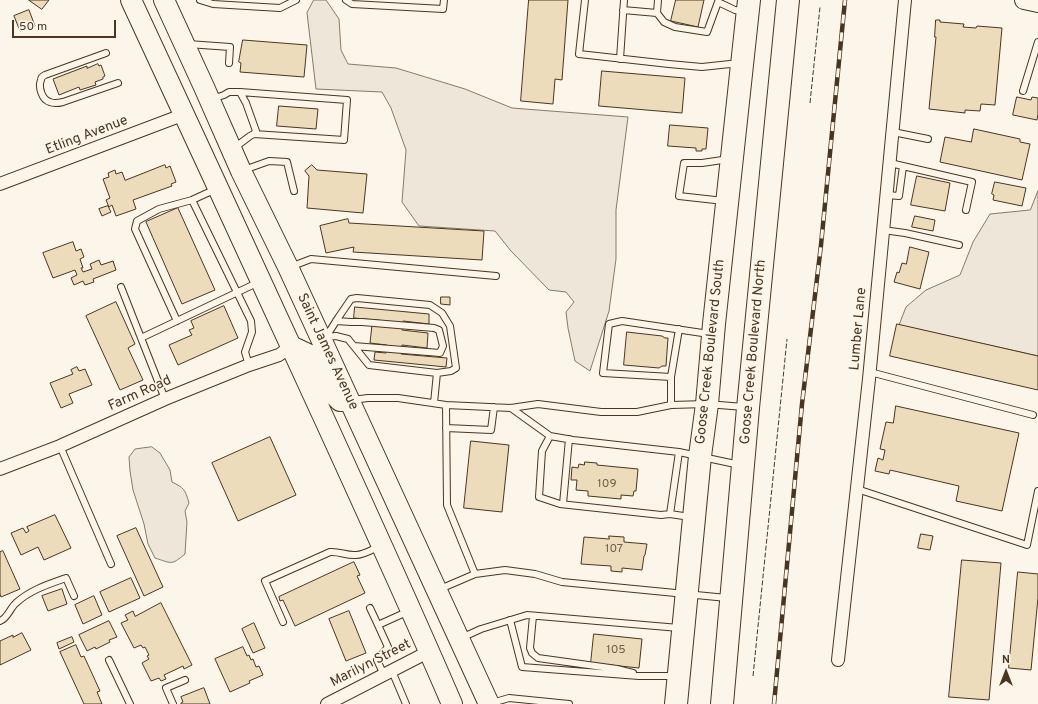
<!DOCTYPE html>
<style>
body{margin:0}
#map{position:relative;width:1038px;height:704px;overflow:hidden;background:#fbf6e9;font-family:Overpass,sans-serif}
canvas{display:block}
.north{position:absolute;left:986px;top:652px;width:40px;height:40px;-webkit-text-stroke:3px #fbf6e9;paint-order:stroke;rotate:0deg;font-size:11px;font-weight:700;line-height:16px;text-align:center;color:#4a3520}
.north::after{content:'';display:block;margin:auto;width:14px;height:18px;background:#4a3520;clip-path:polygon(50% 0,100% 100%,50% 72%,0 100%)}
.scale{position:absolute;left:12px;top:20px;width:104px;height:18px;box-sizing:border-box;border:2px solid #4a3520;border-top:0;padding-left:5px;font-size:12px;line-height:14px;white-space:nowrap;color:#4a3520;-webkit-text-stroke:3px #fbf6e9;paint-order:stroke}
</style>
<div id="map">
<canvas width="1038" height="704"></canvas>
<div class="north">N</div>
<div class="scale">50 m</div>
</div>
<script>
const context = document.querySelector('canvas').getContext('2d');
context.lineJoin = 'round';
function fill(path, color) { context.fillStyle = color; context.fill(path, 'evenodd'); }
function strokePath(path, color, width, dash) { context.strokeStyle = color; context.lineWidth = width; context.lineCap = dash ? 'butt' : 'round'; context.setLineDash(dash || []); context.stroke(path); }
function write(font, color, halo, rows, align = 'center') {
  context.font = font + ' Overpass,sans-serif'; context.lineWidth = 3; context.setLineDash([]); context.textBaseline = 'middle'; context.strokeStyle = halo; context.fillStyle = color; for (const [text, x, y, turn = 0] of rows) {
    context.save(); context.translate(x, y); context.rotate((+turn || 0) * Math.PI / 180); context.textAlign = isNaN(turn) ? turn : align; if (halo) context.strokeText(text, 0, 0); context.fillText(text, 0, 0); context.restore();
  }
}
const green = new Path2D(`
 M314,0h12l13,19 2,31 7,14 48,4 69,21 47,19 116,9 -12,93v49l-7,52 -19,60 -15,-10 -7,-33 -2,-16 8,-10 -8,-10 -17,-2 -38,-39 -16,-20 -76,-5 -17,-24 4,-52 -15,-42 -9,-16 -66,-3 -9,-76z
 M1038,191v165l-139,-31 7,-18 20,-17 34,-15 13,-33 17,-28 40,-4z
 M152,447l8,6 10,17 2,12c12,6 13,7 17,21l-4,8 2,11 -2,32c-14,12 -14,9 -30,4l-7,-14 -4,-20 -11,-34 -3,-19 -1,-14 6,-8 7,-1z`);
fill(green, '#ede6d9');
strokePath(green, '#887966', 1);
const building = new Path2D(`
 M29,0h20l-7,9z
 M529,0h39l-6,80 -7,-1 -2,25 -32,-3z
 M676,0h28l-6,27 -27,-6z
 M29,10l6,16 -15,5 -6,-15z
 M936,20h4v2l24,2 -1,3 13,1 1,-2 25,2 -7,77 -14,-1 -1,7 -15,-1v3l-36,-4 7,-72h-1z
 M243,40l64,5 -3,32 -64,-5 1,-9 -2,-1z
 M98,64l1,2 2,-1 4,11 -2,1v2l-8,3 1,3 -16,5 -1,-3 -20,8 -6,-16 34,-13v2z
 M602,71l83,7 -3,35 -83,-7z
 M1017,97l14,3 1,-3 6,1v16l-1,6 -24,-5z
 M279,106l39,3 -2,20 -39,-3z
 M670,125l38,3 -2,21h-4v2h-6v-3l-28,-2z
 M974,129l46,10v3l10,2 -8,36 -82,-18 5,-25 26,5z
 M165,165l1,3 4,-2 6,16 -5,2 1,2 -39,14 3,9 -20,7 -4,-11 -3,2 -3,-7 4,-2 -7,-19 6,-2 -1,-4 7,-3 1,4 6,-2 3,8z
 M312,165l5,5 50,4 -4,39 -56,-5 2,-32 -4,-5z
 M917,176l33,7 -5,28 -34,-6z
 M995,182l31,6 -4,18 -29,-6 1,-5 -2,-1z
 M108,206l3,6 -9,4 -3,-7z
 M178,208l37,82 -33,14 -36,-82z
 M915,216l20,4 -2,11 -21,-4z
 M348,219l1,4 135,8 -2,29 -129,-8 1,-5 -28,6 -6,-27z
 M73,242l3,9 5,-2 3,8 -4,2 3,9h-2l2,4 9,-3 -2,-5 9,-4 2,5 12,-4 3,9 -23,9 1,3 -9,3 -2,-4 -9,4 -3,-7 6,-3 -2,-5 -22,8 -10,-25z
 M910,247l19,5 -9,37 -26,-7 3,-10 2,1 3,-10 4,1z
 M441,297h9v8l-9,-1z
 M116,302l19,42 -7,4 15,32 -23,10 -34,-74z
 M224,306l14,32 -60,27 -9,-20 23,-10 -3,-5 5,-2 -3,-7z
 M355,307l74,7v10l-26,-3 -1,9 26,3 -1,15 -25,-3 -1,9 46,4 -1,9 -72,-7 1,-8 11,1 1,-8 -17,-2 2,-18 15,-4 -33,-3z
 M897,324l141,32v34l-148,-34z
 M627,332l35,4 3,2h3l-2,28h-4l-3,2 -35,-3z
 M77,367l2,4 6,-2 7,16 -23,9 4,9 -12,5 -11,-25 23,-9 -2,-4z
 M896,406l123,27 -17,78 -46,-10 3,-15 -69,-16 -1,4 -14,-3 3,-13 5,2 2,-10 -5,-1 6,-27 7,1z
 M270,437l26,58 -58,26 -26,-58z
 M471,441l38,4 -7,67 -38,-4z
 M585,462l12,1v2l41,4 -2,22h-2l-1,5 -12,-1v4l-33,-3v-5l-12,-1 1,-10h-6l1,-13 6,1 1,-4 5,1z
 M55,515l16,33 -27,12 -6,-13 -17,8 -10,-22 12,-5 3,5 3,-2 -2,-4z
 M136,528l27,59 -19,9 -27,-60z
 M921,534l12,2 -3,14 -12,-2z
 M609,536l15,1v5l23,2 -2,11 -1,1 -2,14 -20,-2v4l-11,-1v-5l-30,-2 3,-27 25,2z
 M3,551l17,38 -19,8 -1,-3v-42z
 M962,560l39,3 -12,137 -40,-3z
 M354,562l6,13 -3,1 8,17 -70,33 -12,-26 -3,1 -1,-4z
 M1018,572l20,2v24l-7,72 -22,-2z
 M131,578l9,20 -31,14 -9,-20z
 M62,589l5,15 -19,7 -6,-15z
 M94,596l8,19 -19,9 -8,-19z
 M161,603l31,62 -8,4 -1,-3 -19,9 2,4 -5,2 -2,-3 -8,3 -9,-18 7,-4 -2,-3 2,-1 -4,-8 -2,1 -2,-3 -7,3 -13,-25 7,-3 -3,-5 8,-4 2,5z
 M349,611l17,42 -20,8 -17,-42z
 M109,621l8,16 -8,3 1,2 -14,7 -1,-2 -8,4 -8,-16z
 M254,623l11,25 -12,5 -11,-24z
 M22,633l9,17 -31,15v-24l13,-6v2z
 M594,634l48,5 -3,29 -48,-5z
 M72,637l2,5 -15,7 -2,-6z
 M76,645l5,12 3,-1 16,35 -3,1 5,12h-18l-24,-52z
 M243,647l4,9 2,-1 2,5 2,-1 3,8 3,-1 4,9 -14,6 1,2 -20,9 -15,-33z
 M204,688l6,16h-29v-1l2,-1 -2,-5z`);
fill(building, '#ecdcbc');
strokePath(building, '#4a3520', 1);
const lane = new Path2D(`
 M200,0l13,4 67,4 16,-8
 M346,0l6,4 91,5 1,-9
 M585,0l-6,54 90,10 33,3 28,-3 9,1
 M658,0l-1,13 7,9 11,5 32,5 11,-30 17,8 10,2
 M623,10l34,3
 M188,44l42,3 -1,16
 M106,53l-61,22c-2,1 -4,3 -4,5 -3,7 1,20 9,22 4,2 9,1 13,0l55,-19
 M620,59l4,-59
 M1023,91l15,-49
 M240,92l107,8 -3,40 -90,-6
 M218,97l6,-2 5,-3h11l6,11 10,28 -2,3 -4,2 -16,12
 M893,132l35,7
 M890,163l82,19 -6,28
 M244,170l25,-9 18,1 7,29
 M216,189l-24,11 59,121 1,11 -7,20 4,13
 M887,195l12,1 4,-30
 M724,201l-45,-5 5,-33h18l27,-4
 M883,230l22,3 54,12
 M290,267l21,-8 185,17
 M121,287l44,112
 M357,298l73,7 12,8 8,13 6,42 -5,3 -14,2 -68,-8 -21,-26 -12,-3 -10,1 12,-19 13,-19z
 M177,321l-42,-92 2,-8 22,-12 33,-9
 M336,321l15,1h11l72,6 5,2 4,16 -3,7 -86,-7
 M141,338l118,-56
 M870,372l163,43
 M671,377l-68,-4 6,-49 13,-3 87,13
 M352,400l16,-2h30l48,7 65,3 27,-4 63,8h36l34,-7 36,-1 37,3
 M434,403l3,-30
 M446,405l1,100 28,69
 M671,405v-28l8,-48
 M511,408l39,28 23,4 106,12 61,13
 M446,428l45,2 3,-23
 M550,436l-8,15 -3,46 21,7 101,11 9,-1 9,-62
 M60,446l51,118
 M857,489l170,56 11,-54
 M563,504l6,-65
 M670,514l20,3
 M440,589l35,-15 30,-4 30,4 27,8 165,16
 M370,608l8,17 31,-14
 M533,616l-3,32 2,5 6,5 79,11 16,4
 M510,620l12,47 117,9h37
 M0,621c8,-3 10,-13 16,-18 14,-13 33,-19 50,-25l8,18
 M283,622l-18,-41 65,-29c9,-1 17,4 26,3 8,0 17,-6 24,-9
 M378,625l10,22 -11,13 7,15
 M461,638l20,-9 46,-14 152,13
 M109,660l21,44
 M392,671l14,33
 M492,703l17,-5 60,6
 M173,704l-7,-16 19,-8`);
const street = new Path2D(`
 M0,184l185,-70
 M0,469l60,-23 105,-47 84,-34 30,-10 12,-9
 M838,660l31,-281 36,-379
 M327,704l103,-53`);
const secondary = new Path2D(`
 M1024,0l14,3`);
const primary = new Path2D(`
 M131,0c66,142 132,285 197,427 42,92 84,184 124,277
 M164,0l40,87 37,84 47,96 201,437
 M291,346l19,9 19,35 11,11 9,-1`);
const highway = new Path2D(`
 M676,704l24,-248 7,-52 7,-80 35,-324
 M722,704l26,-296 40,-408`);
strokePath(lane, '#4a3520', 8);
strokePath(street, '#4a3520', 14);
strokePath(secondary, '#4a3520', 20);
strokePath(primary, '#4a3520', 22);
strokePath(highway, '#4a3520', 24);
strokePath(lane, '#fbf6e9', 6);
strokePath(street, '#fbf6e9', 12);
strokePath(secondary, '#fbf6e9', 18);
strokePath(primary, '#fbf6e9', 20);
strokePath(highway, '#fbf6e9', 22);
const rail = new Path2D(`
 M774,704l28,-300 19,-159 24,-245`);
strokePath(rail, '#4a3520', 4.5);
strokePath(rail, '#fbf6e9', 3, [9]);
strokePath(new Path2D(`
 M810,103l10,-96
 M753,676l34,-337`), '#4a3520', 1, [5, 2]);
write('12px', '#725f47', null, [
 ["109",607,485],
 ["107",614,550],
 ["105",616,651]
]);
write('14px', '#4a3520', '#fbf6e9', [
 ["Etling Avenue",87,136,-21],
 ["Lumber Lane",859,329,-85],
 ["Saint James Avenue",327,352,65],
 ["Goose Creek Boulevard South",711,352,-84],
 ["Goose Creek Boulevard North",754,352,-85],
 ["Farm Road",140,394,-24],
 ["Marilyn Street",371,664,-27]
]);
</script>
